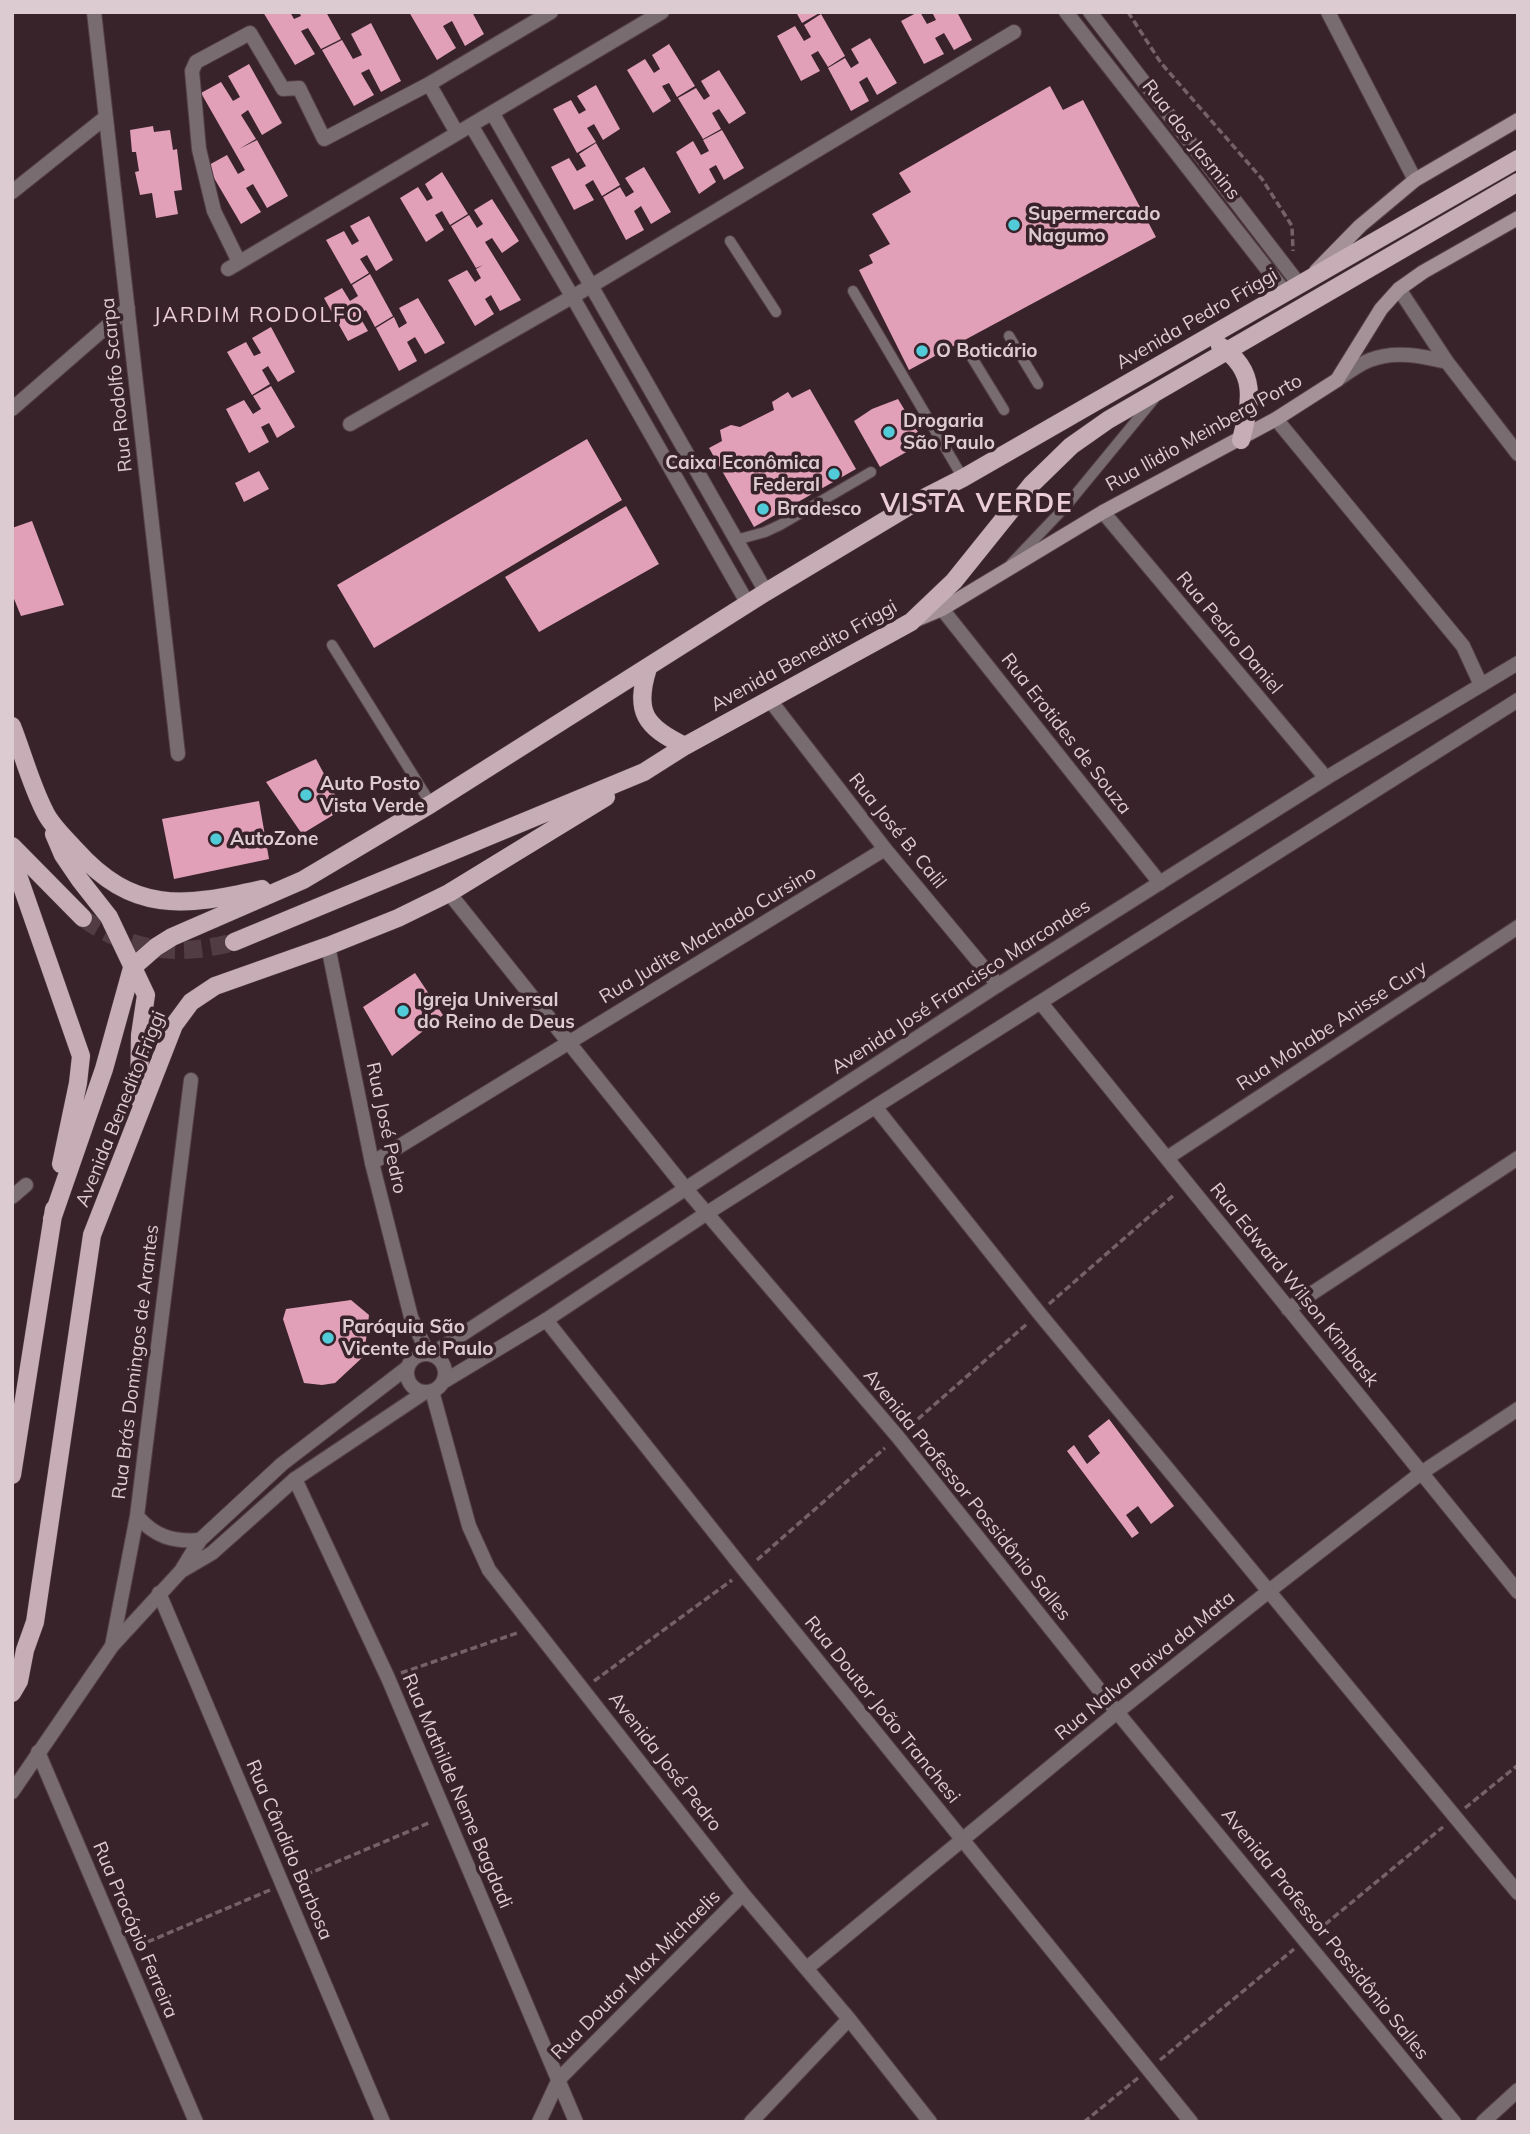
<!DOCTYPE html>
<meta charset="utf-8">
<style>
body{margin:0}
#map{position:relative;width:1530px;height:2134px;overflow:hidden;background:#39232b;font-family:Mulish,sans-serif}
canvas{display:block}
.frame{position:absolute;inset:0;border:14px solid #dcccd1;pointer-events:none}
</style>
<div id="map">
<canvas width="1530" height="2134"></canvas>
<div class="frame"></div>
</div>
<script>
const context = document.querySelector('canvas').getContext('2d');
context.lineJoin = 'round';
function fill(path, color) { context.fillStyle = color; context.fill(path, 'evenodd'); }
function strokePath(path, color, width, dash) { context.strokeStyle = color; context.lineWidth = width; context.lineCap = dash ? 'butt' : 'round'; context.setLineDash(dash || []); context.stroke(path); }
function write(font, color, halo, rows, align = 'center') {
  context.font = font + ' Mulish,sans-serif'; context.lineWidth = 7; context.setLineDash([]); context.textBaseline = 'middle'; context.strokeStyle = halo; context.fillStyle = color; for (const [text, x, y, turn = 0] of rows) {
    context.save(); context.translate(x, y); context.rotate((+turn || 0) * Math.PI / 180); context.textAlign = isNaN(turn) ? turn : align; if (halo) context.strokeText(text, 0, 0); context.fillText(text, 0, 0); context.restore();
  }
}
fill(new Path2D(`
 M263,12h27l4,7 7,-3 -2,-4h27l15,27 -20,10 -13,-21 -7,3 14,23 -20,11z
 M409,12h63l12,22 -19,12 -13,-25 -9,5 13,22 -19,12z
 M796,12h25l-19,11z
 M918,12h2l7,12 9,-4 -4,-8h25l15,28 -18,10 -10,-17 -9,5 9,16 -20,10 -23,-43z
 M821,14l24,42 -17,11 -10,-16 -7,4 9,16 -19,10 -24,-45 18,-10 9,15 7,-4 -7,-12z
 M371,23l30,58 -20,11 -12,-23 -8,4 13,22 -20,11 -32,-56 20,-10 11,19 9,-4 -11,-21z
 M870,38l27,45 -20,12 -10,-18 -8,5 10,19 -18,10 -23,-43 17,-10 6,10 8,-5 -8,-14z
 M669,44l26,42 -18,11 -8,-14 -7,3 9,15 -18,12 -26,-43 18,-11 9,14 6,-4 -8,-14z
 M249,64l33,59 -20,12 -14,-25 -7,5 15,24 -17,10 18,-9 31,56 -21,12 -14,-24 -7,4 15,24 -20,12 -34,-58 20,-11 11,19 7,-4 -44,-77 20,-11 12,19 7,-4 -12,-21z
 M719,70l27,43 -17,11 -10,-15 -7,4 9,16 -18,10 -25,-41 18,-10 8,12 6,-4 -9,-15z
 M596,85l24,44 -17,11 -9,-16 -7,4 9,14 -19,11 -24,-44 18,-9 8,14 7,-4 -9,-14z
 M1050,86l13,24 20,-10 73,137 -247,133 -50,-100 14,-7 -4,-8 21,-11 -18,-30 39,-22 -12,-19z
 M153,126l1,6 16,-2 3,20 4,-1 5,41 -8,1 4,23 -22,4 -4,-25 -12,2 -5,-23 4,-1 -3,-19h-4l-2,-22z
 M722,130l22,38 -20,12 -8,-15 -7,4 7,13 -17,12 -23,-42 17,-11 8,14 8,-4 -6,-11z
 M596,143l24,42 -18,11 -9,-16 -8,5 9,15 -20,10 -23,-43 18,-9 8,13 9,-5 -7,-12z
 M644,167l27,45 -20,12 -10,-18 -7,5 10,19 -18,10 -23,-43 17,-10 6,10 8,-5 -9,-14z
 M442,172l26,42 -18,11 -8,-14 -7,4 9,15 -18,12 -26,-44 18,-11 9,14 6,-3 -8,-14z
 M492,199l27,42 -17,12 -10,-15 -7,4 36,58 -21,11 -9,-16 -6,4 9,15 -19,12 -27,-46 19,-10 8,12 6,-4 -5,-9 7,-4 -7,3 -25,-42 18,-11 8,13 6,-4 -9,-14z
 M369,216l24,44 -17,11 -9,-16 -7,4 9,14 -18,11 -25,-44 18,-9 8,14 7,-4 -9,-15z
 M370,274l23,42 -18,11 -9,-17 -8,4 10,17 -20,10 -24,-43 18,-10 8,13 8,-5 -6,-11z
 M418,298l27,45 -20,11 -10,-17 -8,5 10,19 -18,10 -23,-43 18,-11 5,11 8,-5 -8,-15z
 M271,327l24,45 -17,10 -10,-16 -6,4 8,14 -18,11 -25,-43 19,-10 8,14 7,-3 -9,-15z
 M271,386l24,41 -18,11 -8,-15 -8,4 8,15 -20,11 -23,-44 18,-9 9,14 8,-5 -8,-13z
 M810,389l46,80 -102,58 -45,-79 13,-7 -2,-11 11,-5 9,2 34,-17 -2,-8 16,-10 4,6z
 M898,399l26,43 -44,25 -26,-46 18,-12z
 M587,439l35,61 -248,148 -37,-63z
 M259,471l10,18 -25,13 -9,-19z
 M626,506l33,58 -120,68 -34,-55z
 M32,521l32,84 -43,11 -9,-22v-66z
 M316,759l27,50 -41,25 -36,-52z
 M259,801l10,58 -95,20 -12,-60z
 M415,973l28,42 -51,41 -29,-49z
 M351,1300l18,15 -5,41 -29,27 -13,2 -18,-2 -21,-64 3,-10z
 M1109,1419l65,87 -23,18 -13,-18 -12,9 13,18 -7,5 -65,-87 7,-6 13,19 13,-11 -12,-17z`), '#e1a0b7');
strokePath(new Path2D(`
 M83,918c47,34 96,39 151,24`), '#513c44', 18, [18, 9]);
const service = new Path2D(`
 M730,241l46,71
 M853,291l110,187
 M1009,336l29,48
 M971,356l33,54
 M736,540l29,-8 15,-7 91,-53
 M1011,564l55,-58 88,-107
 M332,645l99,159`);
const minor = new Path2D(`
 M94,12l84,742
 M1066,12l219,280
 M1090,12l209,272
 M1328,12l87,168
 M429,84l122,-72
 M493,114l273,478
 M471,125l101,171 176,308
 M12,192l94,-75
 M239,262l-25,-51 -15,-62 -7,-78 4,-9 54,-29 33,56 16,-1 25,51 105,-55 28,49
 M228,269l434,-257
 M1399,289l48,73 71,92
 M1337,380c10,-7 22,-16 33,-20 25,-10 52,-4 77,2
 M12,409l116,-101
 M1276,419l187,227 18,39
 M350,424l241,-138 423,-254
 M1103,512l223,266
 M942,609l218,274
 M769,699l116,150 113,136
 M449,893l237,296 212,248 219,275 337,410
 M1041,1003l477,589
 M876,1108l163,205 479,580
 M1167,1158l351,-231
 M372,1163l513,-314
 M12,1197l14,-12
 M1288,1309l230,-151
 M546,1320l199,251 446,551
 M432,1391l37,135 20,44 254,324 106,125 81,103
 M295,1479l93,199 188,444
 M137,1516c18,21 36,26 63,24
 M159,1593l224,529
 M112,1646l25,-130 54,-436
 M38,1752l158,370
 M807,1968l310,-256 152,-121 152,-118 97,-64
 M539,2122l20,-43 184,-185
 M751,2122l98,-103`);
const tertiary = new Path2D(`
 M328,946l44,217 39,154 17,37
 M407 1373a19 19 0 1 1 38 0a19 19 0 1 1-38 0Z
 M432,1354l566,-369 328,-207 192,-115
 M443,1382l103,-62 161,-107 811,-513
 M183,1570l29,-17 83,-74 130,-87
 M12,1792l100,-146 69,-75 19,-31 82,-76 126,-97
 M1483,2122l35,-32`);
const secondary = new Path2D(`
 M1316,271l44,-45 55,-46 103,-60
 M918,619l24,-10 161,-97 173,-93 61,-39 44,-71 18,-20 24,-17 95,-54`);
const primary = new Path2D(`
 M1220,346c38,25 31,56 21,94
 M648,668c-14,44 -3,59 37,78
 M12,726c11,28 19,59 33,86 6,13 20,26 30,37 58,65 108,58 187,40
 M54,834l9,21 17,25 29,37 37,78 -6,40 -1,64
 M12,846l71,72
 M12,858l69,198 -3,27 -17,81
 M234,942l410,-170 41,-26 226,-124 43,-41 78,-97 39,-38 37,-26 410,-238
 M52,1219l52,-150 28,-101 24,-21 16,-10 131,-57 128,-76 335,-212 150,-90 47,-24 555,-319
 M12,1475l42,-266
 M12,1693l7,-12 6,-31 10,-28 57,-387 82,-210 17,-23 24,-16 113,-40 70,-28 51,-25 157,-96`);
strokePath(service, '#533e46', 12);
strokePath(minor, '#533e46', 16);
strokePath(tertiary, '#533e46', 16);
strokePath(secondary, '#533e46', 16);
strokePath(primary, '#533e46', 19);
strokePath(new Path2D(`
 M1128,12l33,51 101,116 30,47 1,25
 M1049,1304l126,-110
 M910,1426l118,-103
 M757,1560l128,-112
 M401,1673l119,-41
 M594,1681l138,-101
 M1465,1808l53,-43
 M296,1879l135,-57
 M1317,1931l126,-104
 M138,1946l132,-56
 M1160,2060l134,-111
 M1084,2122l54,-44`), '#756168', 3.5, [7, 3.5]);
strokePath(service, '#786c70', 10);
strokePath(minor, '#786c70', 14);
strokePath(tertiary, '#786c70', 14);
strokePath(secondary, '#a59198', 14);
strokePath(primary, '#c7aeb6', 18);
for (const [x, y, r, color] of [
 [1014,225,7,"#52cbd9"],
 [922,351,7,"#52cbd9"],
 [889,432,7,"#52cbd9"],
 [834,474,7,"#52cbd9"],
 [763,509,7,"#52cbd9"],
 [306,795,7,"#52cbd9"],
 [216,839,7,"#52cbd9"],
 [403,1011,7,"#52cbd9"],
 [328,1338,7,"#52cbd9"]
]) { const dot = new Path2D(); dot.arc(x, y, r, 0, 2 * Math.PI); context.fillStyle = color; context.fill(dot); strokePath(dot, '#39232b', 2.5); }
write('19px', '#dcccd1', '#39232b', [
 ["Rua dos Jasmins",1191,140,52],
 ["Avenida Pedro Friggi",1197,319,-30],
 ["Rua Rodolfo Scarpa",117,385,-96],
 ["Rua Ilidio Meinberg Porto",1204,433,-29],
 ["Rua Pedro Daniel",1229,633,50],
 ["Avenida Benedito Friggi",804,656,-29],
 ["Rua Erotides de Souza",1066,734,52],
 ["Rua José B. Calil",897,831,51],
 ["Rua Judite Machado Cursino",708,935,-31],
 ["Avenida José Francisco Marcondes",961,987,-33],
 ["Rua Mohabe Anisse Cury",1332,1026,-33],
 ["Avenida Benedito Friggi",121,1109,-68],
 ["Rua José Pedro",386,1128,78],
 ["Rua Edward Wilson Kimbask",1294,1285,51],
 ["Rua Brás Domingos de Arantes",136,1362,-83],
 ["Avenida Professor Possidônio Salles",967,1495,51],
 ["Rua Nalva Paiva da Mata",1145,1666,-39],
 ["Rua Doutor João Tranchesi",882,1710,51],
 ["Avenida José Pedro",665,1762,52],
 ["Rua Mathilde Neme Bagdadi",457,1791,67],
 ["Rua Cândido Barbosa",289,1850,67],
 ["Rua Procópio Ferreira",135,1930,67],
 ["Avenida Professor Possidônio Salles",1325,1934,51],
 ["Rua Doutor Max Michaelis",636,1975,-45]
]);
write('bold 19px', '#dcccd1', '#39232b', [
 ["Supermercado",1028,214],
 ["Nagumo",1028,236],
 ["O Boticário",936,351],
 ["Drogaria",903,421],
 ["São Paulo",903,443],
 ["Caixa Econômica",820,463,"right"],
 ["Federal",820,485,"right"],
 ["Bradesco",777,509],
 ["Auto Posto",320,784],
 ["Vista Verde",320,806],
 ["AutoZone",230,839],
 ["Igreja Universal",417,1000],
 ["do Reino de Deus",417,1022],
 ["Paróquia São",342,1327],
 ["Vicente de Paulo",342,1349]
], 'left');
context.letterSpacing = '2px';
write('21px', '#ebcdd7', '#39232b', [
 ["JARDIM RODOLFO",259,316]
]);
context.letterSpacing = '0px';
context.letterSpacing = '2px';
write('bold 26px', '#ebcdd7', '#39232b', [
 ["VISTA VERDE",977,504]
]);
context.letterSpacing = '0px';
</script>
